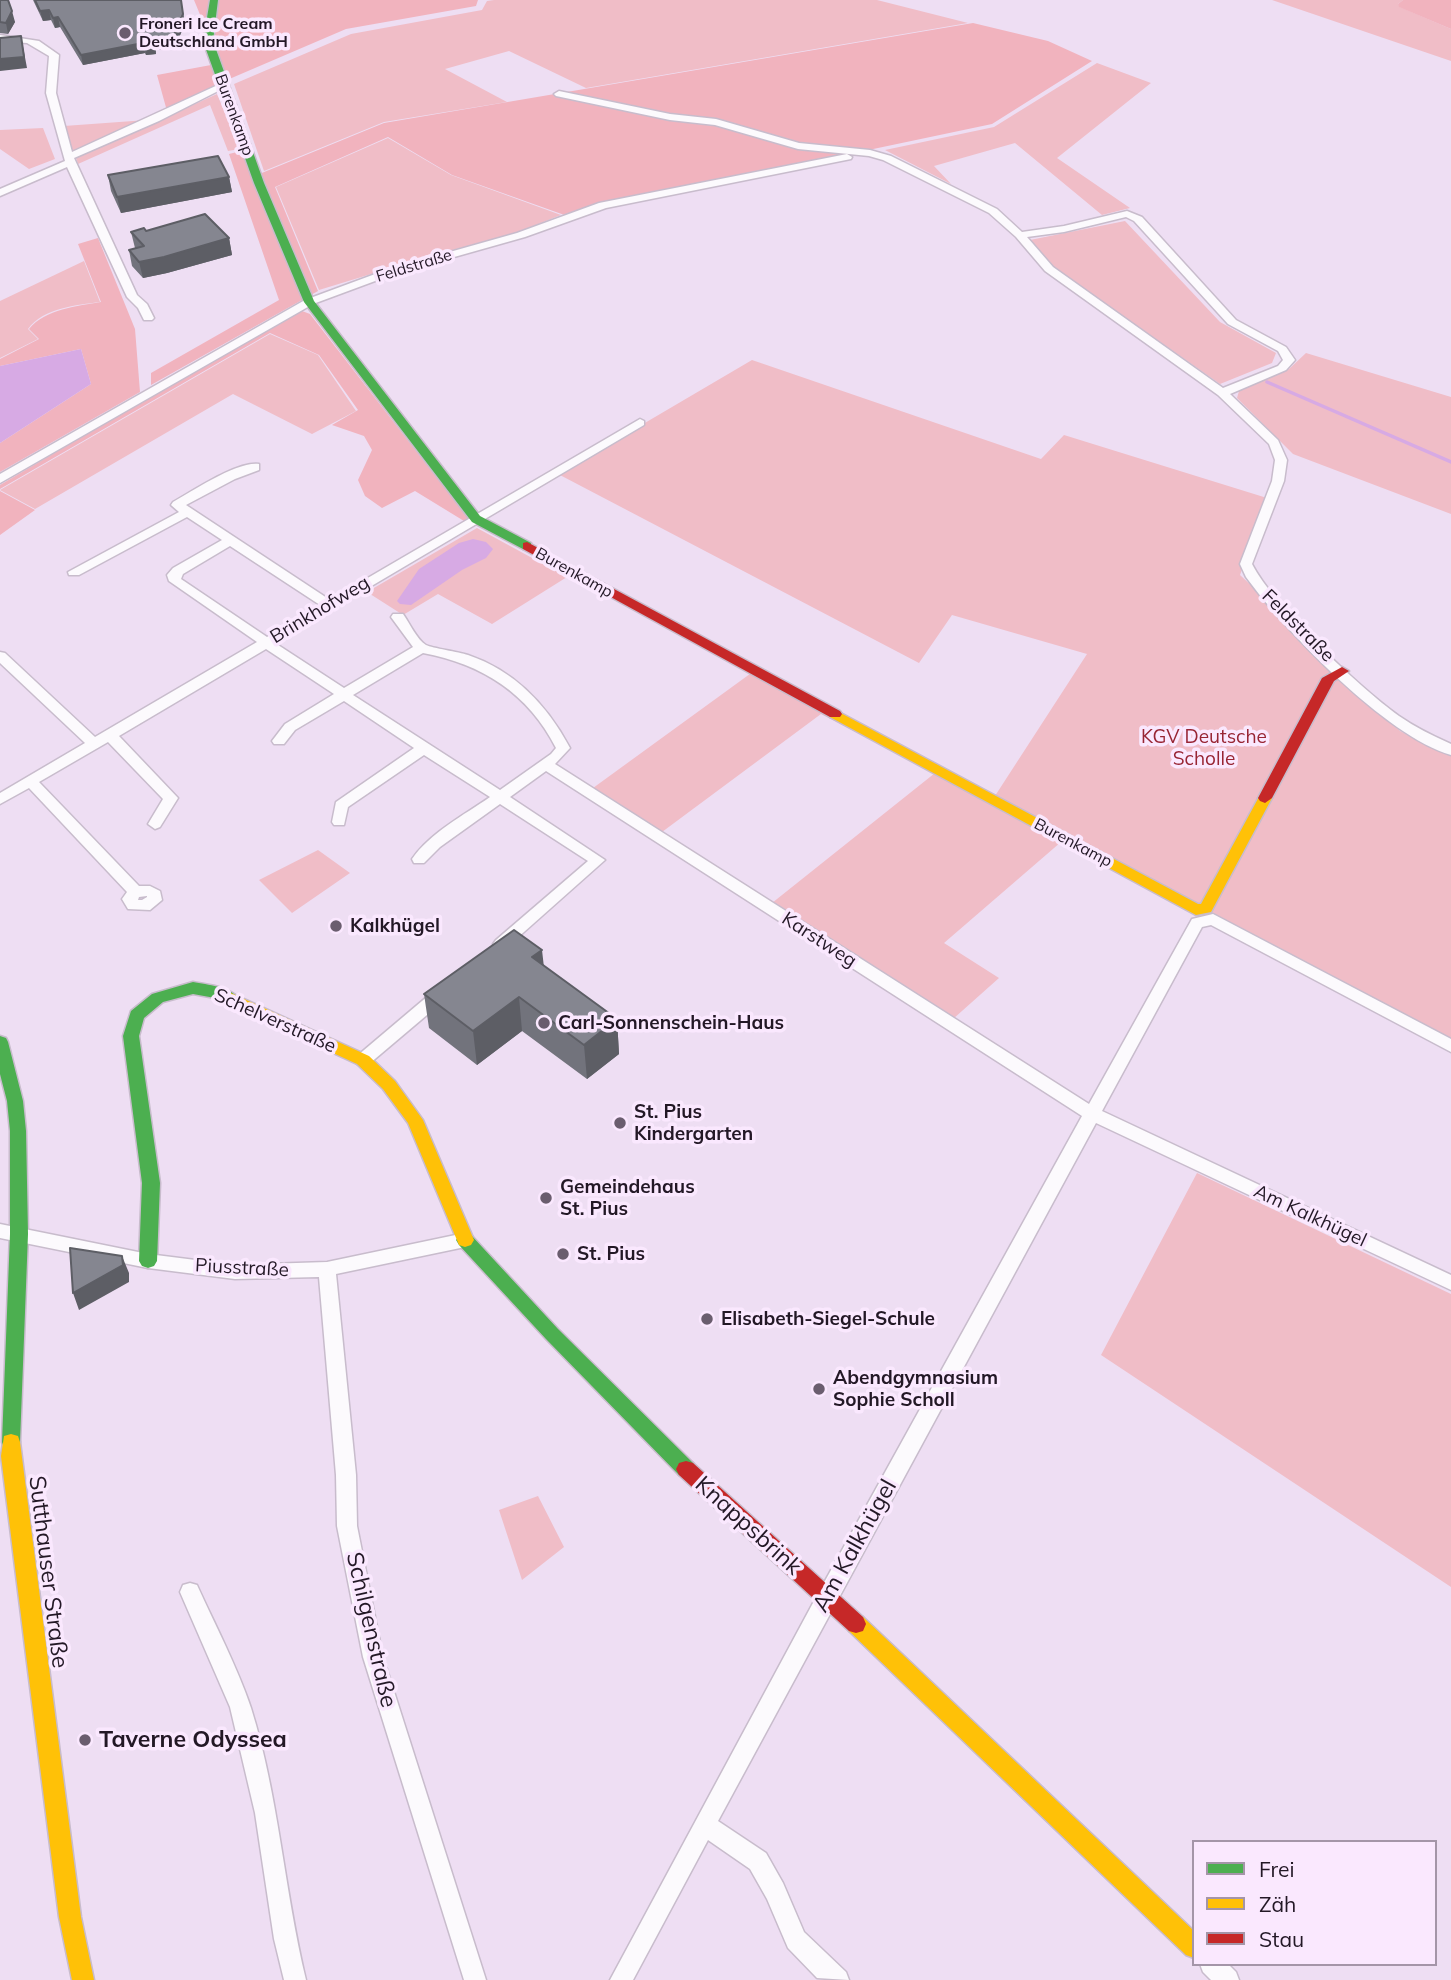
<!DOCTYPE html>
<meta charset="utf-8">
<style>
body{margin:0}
#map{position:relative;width:1451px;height:1980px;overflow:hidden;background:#eedef3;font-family:Mulish,sans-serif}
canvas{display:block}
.legend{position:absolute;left:1192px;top:1840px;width:245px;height:126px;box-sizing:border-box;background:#fae8fe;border:2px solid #a495a8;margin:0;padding:9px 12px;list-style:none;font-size:21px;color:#231826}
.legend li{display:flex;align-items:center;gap:14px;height:35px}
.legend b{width:35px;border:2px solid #a495a8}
</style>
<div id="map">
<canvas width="1451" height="1980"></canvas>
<ul class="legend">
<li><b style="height:9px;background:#4caf50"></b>Frei</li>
<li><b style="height:9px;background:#ffc107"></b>Zäh</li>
<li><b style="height:9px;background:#c62828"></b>Stau</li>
</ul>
</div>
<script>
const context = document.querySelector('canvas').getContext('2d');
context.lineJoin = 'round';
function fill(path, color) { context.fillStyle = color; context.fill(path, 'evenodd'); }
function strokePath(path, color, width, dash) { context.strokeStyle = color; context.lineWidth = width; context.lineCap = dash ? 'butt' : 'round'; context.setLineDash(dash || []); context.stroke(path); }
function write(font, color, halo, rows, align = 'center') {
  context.font = font + ' Mulish,sans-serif'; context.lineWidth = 7; context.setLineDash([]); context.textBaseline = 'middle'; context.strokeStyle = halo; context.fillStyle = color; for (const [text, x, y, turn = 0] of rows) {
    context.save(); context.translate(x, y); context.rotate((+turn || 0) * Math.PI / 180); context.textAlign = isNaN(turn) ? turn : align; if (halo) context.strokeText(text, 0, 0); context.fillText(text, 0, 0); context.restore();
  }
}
fill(new Path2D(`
 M494,0h383l91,23 -382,65 -77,-37 -64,18 62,33 -123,20 -120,49 -30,-87 117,-50 131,-24 5,-9z
 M1272,0h131l-5,4 2,3 51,22v32z
 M1097,63l54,20 -94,75 73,50 -28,7 -87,-72 -81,23 17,18 -66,-34 109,-23z
 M217,94l23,55 -12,2 -18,-46 -132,59 -2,-6z
 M147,120l-74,32 -9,-26z
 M43,128l12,31 -26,10 -29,-20v-19z
 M388,138l63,37 110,40 -45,18 -86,23 -111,34 -43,-103z
 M1125,221l95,101 56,31 -4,10 -52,21 -167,-117 -23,-27z
 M84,261l16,41c-23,3 -57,6 -72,27l10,10 -38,19v-57z
 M270,334l48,21 38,56 -44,23 -79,-40 -198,115 -35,-19z
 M1306,353l145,44v117l-158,-60 -56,-56 2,-7 50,-22z
 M752,360l289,99 23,-24 203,63 -27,77 115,107 45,49 51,25v288l-390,-202 -117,101 55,35 -46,41 -181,-116 163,-130 -114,-59 -159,118 -69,-44 161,-117 239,128 94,-145 -135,-39 -33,48 -361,-189z
 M477,528l90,49 -75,47 -54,-30 -35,21 -36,-23z
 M318,850l32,23 -58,40 -33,-33z
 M1197,1173l254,121v293l-350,-232z
 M538,1496l26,51 -42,33 -23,-70z`), '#f0bdc7');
fill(new Path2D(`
 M194,0h284l-2,6 -130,23 -119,51z
 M1403,0h48v29l-52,-22 -1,-3z
 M973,23l75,18 44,20 -100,63 -380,80 -42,13 -118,-42 -64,-38 -113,50 43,104 -167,94v-12l128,-73 -50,-146 12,-3 11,26 132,-54z
 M211,65l7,21 -51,25 -10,-36z
 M98,238l37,91 5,63 -140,80v-29l91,-59 -10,-35 -81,17v-7l39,-20 -10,-10c16,-20 49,-23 72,-27l-23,-58z
 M302,311l8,3 158,204 -4,3 -49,-30 -33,17 -17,-12 -7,-16 14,-30 -8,-14 -32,-11 26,-15 -39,-55 -49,-22 -270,156v-4l292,-172z
 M0,491l35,19 -35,25z`), '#f1b3be');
fill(new Path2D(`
 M81,349l10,35 -91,59v-77z
 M473,539l13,3 7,7 -7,9 -24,12 -51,35 -11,-1 -3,-3 22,-32 40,-26z`), '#d7aae4');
strokePath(new Path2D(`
 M1267,382l184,80`), '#d7aae4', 3.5);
const street = new Path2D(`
 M0,35l39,6 20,14 -3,38 16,59 148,-68 8,2 -69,35 -85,37 63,137 10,9 7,14 -2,2h-8l-6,-12 -11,-11 -60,-130 -67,29v-7l65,-28 -19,-68 3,-37 -22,-13 -27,-2z
 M559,91l111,23 46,5 83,24 71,7 21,6 106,53 25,23 42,-6 63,-15 15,6 94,103 50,27 9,13 -9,10 -56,24 48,46 9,20 -3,21 -32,83c23,44 106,122 147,152 16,11 34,20 52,28v11c-65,-19 -165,-123 -205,-178l-6,-13 32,-83 3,-21 -6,-16 -51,-49 -173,-124 -29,-34 -27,-24 -106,-53 -14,-4 -71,-7 -83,-24 -45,-5 -114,-24 -2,-2zM1126,217l8,4 94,103 50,27 5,9 -5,6 -55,22 -170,-121 -26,-30 37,-5z
 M847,154l5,3 -1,2 -245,49 -81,29 -131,37 -81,30 -313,179v-9l305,-174 81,-30 131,-37 82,-30z
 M640,419l4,2v4l-369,218 69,45 69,-41 -22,-30 2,-3h10c6,8 14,26 23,31 6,3 33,7 42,10 47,16 79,50 102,93l-15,16 534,340 103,-185 21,-5 238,125v13l-240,-127 -9,2 -100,184 349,164v15l-355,-167 -378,698 48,32 17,30 21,49 42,40 3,8 -32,-2 -29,-30 -21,-49 -17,-30 -42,-29 -75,140h-23l210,-390 262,-474 -536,-345 -36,26 95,63 -99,88h-10l-3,-4 3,-4 92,-79 -88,-57 -60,43 -16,16h-10l-2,-4c18,-26 52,-44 78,-62l-66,-42 -76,52 -4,18h-10l-2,-3 4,-20 78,-54 -70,-47 -49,29 -11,14h-10l-2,-3 13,-17 49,-30 -68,-45 -147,87 59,62 -18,29 -5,2 -7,-5 15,-25 -55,-57 -69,40 100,104h11l10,5 2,9 -12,10 -22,-1 -6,-10 5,-7 -98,-104 -29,16v-11l85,-50 -85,-80v-11l5,1 90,84 162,-95 -88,-61 -2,-6 6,-7 49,-28 -35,-23 -108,58h-10l-1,-3 111,-60 -8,-7 2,-3c20,-11 64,-41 86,-38v6l-24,9 -49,26 144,95zM230,546l90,59 -53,32 -86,-58 2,-5zM423,653c59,11 105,40 133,95l-5,6 -51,36 -147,-95zM139,897l8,-1v1l-5,3h-4z
 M441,988l6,2 2,4 -2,4 -78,66h-12l-2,-4 2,-4 78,-66z
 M0,1224l148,30 87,11 92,-3 138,-29 6,2 3,5 -3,5 -6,2 -129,27 20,201 1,51 26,131 103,323h-22l-101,-323 -26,-131 -1,-51 -17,-198 -84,2 -87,-11 -148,-30z
 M190,1583l7,2c18,40 40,81 54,123 28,89 33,182 55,272h-22l-10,-41 -19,-126 -25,-106 -50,-115 3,-7z
 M1200,1964h28l8,8 3,8h-28l-8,-8z`);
const fast = new Path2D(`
 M210,0h8l-5,41 51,142 50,118 166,215 51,27v6h-8l-51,-27 -168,-220 -50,-119 -51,-142z
 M193,982c15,3 36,4 46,17l-8,6 -16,-7 -22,-4 -30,8 -19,16 -5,18 21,147 -3,78 -3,5 -6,2 -6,-2 -3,-5 3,-78 -19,-147 8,-25 21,-17z
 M0,1036l6,2 2,4 15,59 3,30 2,103 -8,208 -2,6 -7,2 -7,-2 -2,-6 8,-208v-103l-3,-30 -7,-27z
 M465,1233l6,2 87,94 135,134 3,6 -3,6 -7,2 -7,-2 -133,-136 -87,-94 -3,-5 3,-5z`);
const slow = new Path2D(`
 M835,710l363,194h3l59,-109 5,-2 7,5 -61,114 -15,3 -366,-198 -2,-3z
 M231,993l138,63 26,25 28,39 51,120 -3,5 -6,2 -6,-2 -51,-122 -25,-34 -26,-25 -132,-61 -2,-4 2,-4z
 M11,1434l7,2 2,6 61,475 13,63h-22l-13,-63 -58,-461 3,-20z
 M856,1615l7,2 331,314v27l-8,-3 -337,-324 -3,-7 3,-7z`);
const jam = new Path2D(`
 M527,542l313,169 2,3 -2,3h-10l-307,-168v-6z
 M1342,667l7,4 -15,10 -62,117 -7,5 -5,-2 -2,-3 64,-120z
 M686,1461l7,2 170,154 3,7 -3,7 -7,2 -7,-2 -170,-156 -3,-6 3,-6z`);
strokePath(street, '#c8bccc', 3);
strokePath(fast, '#c8bccc', 3);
strokePath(slow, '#c8bccc', 3);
strokePath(jam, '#c8bccc', 3);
fill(street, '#fcfafd');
fill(fast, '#4caf50');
fill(slow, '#ffc107');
fill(jam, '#c62828');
fill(new Path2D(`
 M0,0l15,22 -7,12 -8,-1z
 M33,0h148l4,24 -8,18 1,5 -22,3v4l-10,1 -1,-2 -62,12 -23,-38 -5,1 -4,-8 -8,1z
 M108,175l121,2 3,15 -111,21 -10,-22z
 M146,231l83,7 3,17 -65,18 -24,5 -11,-12 -3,-16 6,-2 -4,-16z
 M544,966l73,53 2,35 -32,25 -65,-48 -45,34 -48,-37 -5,-34z`), '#72737c');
fill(new Path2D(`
 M49,10l2,10 -8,1 -3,-10z
 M12,11l3,11 -7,12 -2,-11z
 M183,14l2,10 -8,18 1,5 -22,3 -2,-10z
 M58,17l2,10 -5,1 -2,-10z
 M21,36l6,32 -27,3v-12z
 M143,43l2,10 -62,12 -2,-10z
 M154,44l2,10 -10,1 -2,-10z
 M229,177l3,15 -111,21 -4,-16z
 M229,238l3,17 -65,18 -24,5 -4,-16z
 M542,950l4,35 -14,-28z
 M519,997l3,34 -45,34 -4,-34z
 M617,1019l2,35 -32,25 -3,-34z
 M122,1256l7,17v9l-50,28 -6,-17z`), '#5d5e65');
const building = new Path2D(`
 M0,0h8l4,11 -6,12 -6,-1z
 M35,0h146l2,14 -8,19 2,4 -23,3v4l-10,1 -1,-2 -62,12 -23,-38 -5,1 -4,-8 -9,1z
 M21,36l3,21 -24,2v-21z
 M218,156l11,21 -112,20 -9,-22z
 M205,214l24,24 -65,19 -25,5 -10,-12 15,-4 -13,-14 13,-4 2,3z
 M514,930l28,20 -10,7 85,62 -33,26 -65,-48 -46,34 -49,-37z
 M70,1248l52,8 1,9 -50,28z`);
fill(building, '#858690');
strokePath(building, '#5d5e65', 2);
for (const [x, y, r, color] of [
 [125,33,7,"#6a5d6e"],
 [336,926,7,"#6a5d6e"],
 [544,1023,7,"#6a5d6e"],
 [620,1123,7,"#6a5d6e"],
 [546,1198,7,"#6a5d6e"],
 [563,1254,7,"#6a5d6e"],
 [707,1319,7,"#6a5d6e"],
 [819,1389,7,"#6a5d6e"],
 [85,1740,7,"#6a5d6e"]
]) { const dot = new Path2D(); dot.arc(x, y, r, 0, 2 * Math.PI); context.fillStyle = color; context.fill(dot); strokePath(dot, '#fae8fe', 2.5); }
write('bold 16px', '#231826', '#fae8fe', [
 ["Froneri Ice Cream",139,24],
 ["Deutschland GmbH",139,42]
], 'left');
write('16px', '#231826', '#fae8fe', [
 ["Burenkamp",234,115,70],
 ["Feldstraße",414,266,-17],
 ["Burenkamp",574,573,29],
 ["Burenkamp",1073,843,28]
]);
write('19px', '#231826', '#fae8fe', [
 ["Brinkhofweg",320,610,-31],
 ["Feldstraße",1298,626,45],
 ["Karstweg",819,940,33],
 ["Schelverstraße",275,1021,24],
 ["Am Kalkhügel",1310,1216,25],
 ["Piusstraße",242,1268,3]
]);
write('19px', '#982534', '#fae8fe', [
 ["KGV Deutsche",1204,737],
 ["Scholle",1204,759]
]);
write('bold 19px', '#231826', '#fae8fe', [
 ["Kalkhügel",350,926],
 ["Carl-Sonnenschein-Haus",558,1023],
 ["St. Pius",634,1112],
 ["Kindergarten",634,1134],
 ["Gemeindehaus",560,1187],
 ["St. Pius",560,1209],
 ["St. Pius",577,1254],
 ["Elisabeth-Siegel-Schule",721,1319],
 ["Abendgymnasium",833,1378],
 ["Sophie Scholl",833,1400]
], 'left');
write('23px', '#231826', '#fae8fe', [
 ["Knappsbrink",748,1526,42],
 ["Am Kalkhügel",855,1546,-61],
 ["Sutthauser Straße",48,1572,83],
 ["Schilgenstraße",371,1630,77]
]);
write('bold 23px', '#231826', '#fae8fe', [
 ["Taverne Odyssea",99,1740]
], 'left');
</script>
